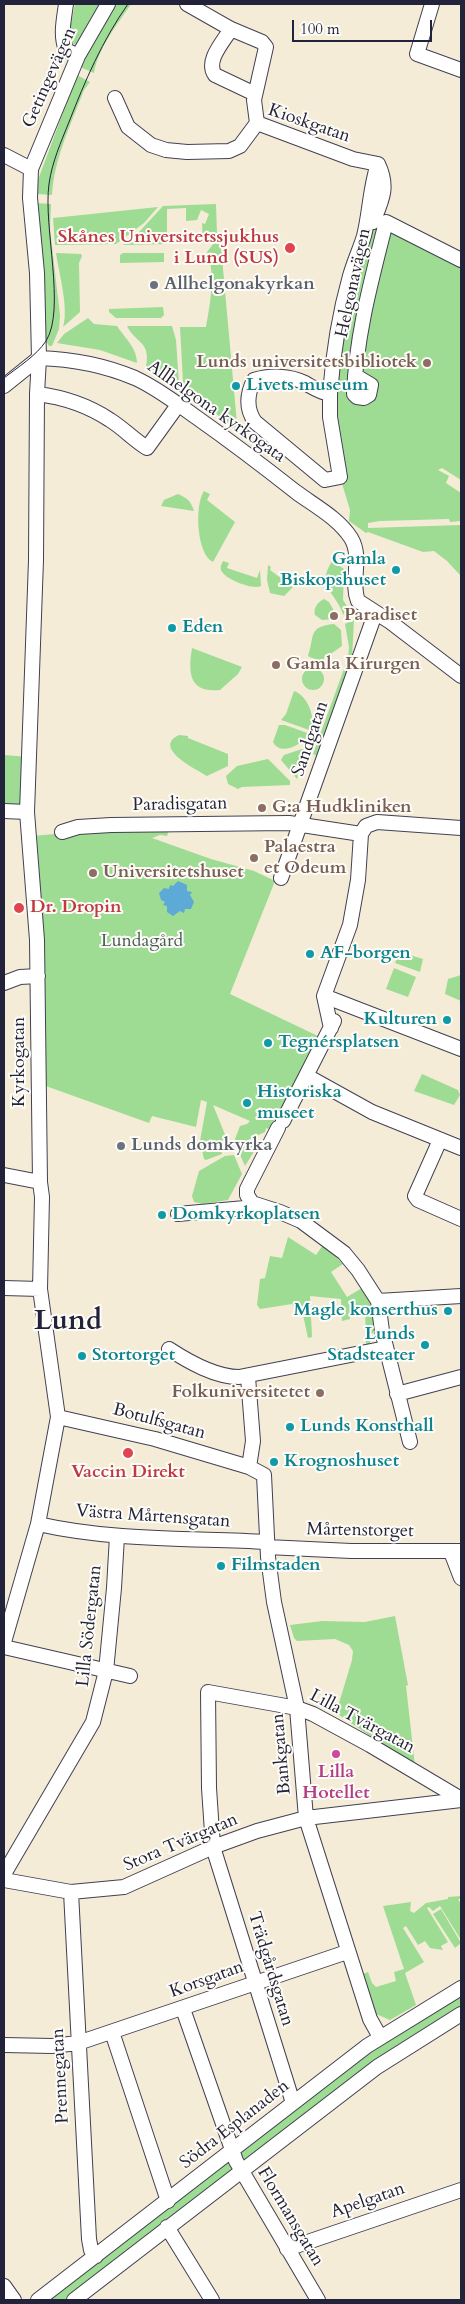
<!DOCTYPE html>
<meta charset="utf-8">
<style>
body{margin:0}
#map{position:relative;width:465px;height:2304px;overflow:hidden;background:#f5ecd7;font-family:Cardo,serif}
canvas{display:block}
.frame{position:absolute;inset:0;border:5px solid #22223b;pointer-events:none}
.scale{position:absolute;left:292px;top:20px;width:140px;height:22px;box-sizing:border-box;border:2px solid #22223b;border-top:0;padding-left:6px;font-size:15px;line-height:18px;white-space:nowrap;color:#22223b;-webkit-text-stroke:4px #fdfcf7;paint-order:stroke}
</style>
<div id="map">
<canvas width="465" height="2304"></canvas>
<div class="frame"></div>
<div class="scale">100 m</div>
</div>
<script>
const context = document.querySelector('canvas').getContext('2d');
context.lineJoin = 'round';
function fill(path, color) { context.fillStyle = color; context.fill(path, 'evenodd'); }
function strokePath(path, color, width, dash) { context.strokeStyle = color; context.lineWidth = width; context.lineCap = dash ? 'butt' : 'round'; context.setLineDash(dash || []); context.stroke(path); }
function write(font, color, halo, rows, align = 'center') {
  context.font = font + ' Cardo,serif'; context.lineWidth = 4; context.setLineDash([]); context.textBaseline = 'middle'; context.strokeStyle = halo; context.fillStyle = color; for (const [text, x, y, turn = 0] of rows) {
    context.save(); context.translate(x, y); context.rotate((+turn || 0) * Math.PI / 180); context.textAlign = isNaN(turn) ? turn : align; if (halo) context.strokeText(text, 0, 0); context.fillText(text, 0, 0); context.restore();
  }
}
fill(new Path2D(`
 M75,4h24l-23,41 -6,-3v-14z
 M116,4h15c-14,21 -33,44 -37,69l-14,-6z
 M77,75l13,7 -6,8c-13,34 -30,69 -32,105l-15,-1 1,-14z
 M36,203l15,1 -1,25 10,86 -1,14 -7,17h-3l-4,-7z
 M216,204l1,30 -7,8 -7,1 -1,-20 3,1 4,-10 -8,-4 -4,10 -11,1v-13l-19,1v35l-44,1 17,-14 23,-25z
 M371,205l15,17 75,38v220l-19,-12 -4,2 11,6 -3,7 15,10v28l-11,1 -1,-3 -69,2 -12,2v5l93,-3v51l-14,-15 -13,-10 -11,1 -55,-20 -2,1 -17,-12 1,-11 -10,-33 -10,-83z
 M158,207l-14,16 -28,21 -61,1 -2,-27z
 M220,235l18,200 -14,-15 -40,-31 -1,-7 -3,-55h26c4,-23 10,-53 1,-75z
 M56,253l25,1 1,2 -3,7 1,49 -17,15c6,-18 -4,-54 -7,-74z
 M123,253h41v9l-44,1v-8z
 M163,307l1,8 -3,3h-45l-7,-6v-3z
 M88,318l6,6 23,2c8,12 20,22 20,37l-37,-13 -43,-7 7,-9z
 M127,326h45l4,14 3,44 -33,-17c5,-26 -10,-23 -19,-41z
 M204,491l6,3 -3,6 28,22 -22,40c-16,-7 -19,-56 -9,-71z
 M178,494c9,4 13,7 16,17l-33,-5 3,-6z
 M223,561l6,2 -2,5 30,10 3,-8 1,16c-8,4 -33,-6 -38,-13 -4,-4 -2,-8 0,-12z
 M332,561l12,8 -1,31 9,14 -6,2 -3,-2c-8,-23 -27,-27 -11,-53z
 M268,565l3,2 -1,3 23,17 -9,9 -14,-3 -3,-13z
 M324,599l5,3 8,14 -2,3 -13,1 -7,-5c-2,-7 3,-13 9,-16z
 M354,620l-2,38 -35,98 -4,-2 35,-96 1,-11 -4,-23z
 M334,624l7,6 1,16 -23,16 -11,-6c7,-22 0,-29 26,-32z
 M192,648l50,19 -4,7 -18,16c-31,3 -32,-17 -28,-42z
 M302 679a11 11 0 1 1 22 0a11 11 0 1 1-22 0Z
 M294,691c14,5 21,25 18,40l-31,-11 5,-6z
 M279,725h6l25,9c-8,10 -29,23 -37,8z
 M179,735l9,1v2l40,16v12l-21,10c-9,-6 -56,-28 -28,-41z
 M302,749l6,1 -11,29 -16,-19 3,-5z
 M4,755l24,2 -1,55 -23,-1z
 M268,759l22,22v4l-48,2 -4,2 -10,-5 -2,-8 11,-10z
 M147,826l23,2 -3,8 -7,-1 -8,3 59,21 43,12 21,10 -45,113 90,43 -46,94 -8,-3 -1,4 -27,13 -3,-6 5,-13 7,-2 3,-3 -37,-16 13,32 -6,7 2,10 -16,6 -2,-1 -4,-18 7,-39 -6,-2 -5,27 -44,-11 -3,7 -106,-38 -11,-249z
 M400,952l23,7 -3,13 -25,-9z
 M394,968l22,9 -8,20 -22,-8z
 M461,975v26l-16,-7 3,-15z
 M422,1074l36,16 2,5 -6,10 -40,-14z
 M259,1140h2l-16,26 -7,-16z
 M234,1155l8,19 -14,26 -25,4 -9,-2 -2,-6 7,-25 26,-15z
 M288,1237l28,18 7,-10 20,19 -12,8 16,25 15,-9 12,19 2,24 -6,4v10l-4,-1 -1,-37h-15v12l-8,2 -1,-22 -31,-3 2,41 -4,1 -5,-23 -11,-11 -32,5 -3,-4 3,-26 5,-1 5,-22 12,2z
 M395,1616l13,69 -2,1 9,80 -79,-53 16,-53 1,-9 -4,-6 -14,-6 -38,2 -3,-3 -4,-13 32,-4 43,1z
 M461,1896v3h-3l3,5v36l-21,-34 -7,5 -4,-4 -2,1 21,34 -7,4 2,4 -13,-2 -5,-7 -7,4 -12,-19 -3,2 21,34 -19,11 11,32 -26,15 -14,-6 -13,-40 5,-2 4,11 4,4 20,-6 -2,-9 10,-3 -21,-63 28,-4 -1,9 4,2 12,-10 22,-4v-2z
 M441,1909l20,34 -6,5 -22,-34z
 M461,1988v26l-84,53 -303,233h-36l215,-166z`), '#9ddc92');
fill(new Path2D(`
 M178,881l9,4v6l5,1 -2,3 4,7 -3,7h-6l-1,4 -4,-2 -7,5 -6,-4v-6l-4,-1 2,-3 -4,-2 -2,-7 5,-5 5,1 1,-4 3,1z`), '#5daad6');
const minor = new Path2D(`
 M66,4c-2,15 -6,31 0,46l12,6
 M187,4l44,25 31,13 4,5 -12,53 3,23
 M432,4l-15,50 44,16
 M231,29c-8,13 -26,32 -16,46l40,19
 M115,98l13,29 23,18 15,5 21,2 42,-1 11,-5 17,-23
 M257,123l96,36 25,5
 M4,155l27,14
 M373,222c9,-22 16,-35 5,-58
 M39,358c33,1 65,7 96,20 22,10 41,25 61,39 34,24 67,49 100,75 19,14 42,26 55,46 12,20 -1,43 7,63l31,20 72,55
 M356,376l15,9 -2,10 -5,3 -7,-1 -3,-3c2,-59 18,-116 32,-172l75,38
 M4,386l35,-28
 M37,394c25,3 52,12 73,26 13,8 24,20 37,28l31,-43
 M330,394v23l10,60 -15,3 -70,-58c-9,-13 -8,-28 -1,-42 16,-5 35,-5 51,3 9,5 14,9 25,11 3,-40 9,-79 20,-118 4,-14 10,-27 14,-40 6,-24 6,-49 14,-72
 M4,811l23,1
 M62,832l16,-5 33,-2 178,-2 72,11
 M361,834l5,-8 11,-4 84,6
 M281,878l94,-264
 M4,983l16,-6 18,-1
 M324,996l137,53
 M331,1028l-7,-32 26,-71 8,-45 3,-46
 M307,1076l65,36 89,36
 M283,1121l51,-100
 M440,1140l-25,56 3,4 43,19
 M4,1175l36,7
 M252,1203l28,9 21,9 43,32 14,17 20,31 4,30 28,111
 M252,1203l-5,-8v-6l31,-61
 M178,1214l67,-6 7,-5
 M4,1288l36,1
 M378,1301l83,-5
 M169,1349c20,13 46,28 70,28l147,-29
 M248,1377l5,64 -4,26
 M397,1394l64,-17
 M58,1417l97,22 94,28 15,8 4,82 6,45 23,106 9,110 64,201 10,18
 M38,1524c75,17 152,14 229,18
 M267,1547l84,4h110
 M451,1552l10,26
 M4,1642l34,-118 20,-107 -18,-128 2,-92 -2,-15 -3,-242 -10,-128 9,-252 1,-166 2,-36 -2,-85 -7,-75 1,-29 47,-113 30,-52
 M4,1647l126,29
 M4,1874l89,-152 13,-51 8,-83 3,-52
 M4,1880l67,12 53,-5 89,-40 44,-16 49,-13 155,-18
 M71,1892l18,347 2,11 5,6
 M183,2009l53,152 82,139
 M112,2032l56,169
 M4,2045l48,1 26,-3 269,-91
 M293,2103l-80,-256 -4,-59 -1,-96 89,16 16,6 57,31 91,54
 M167,2227l45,73
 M287,2249l174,-59
 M4,2286l10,14
 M38,2300l329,-254 94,-58
 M74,2300l303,-233 84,-53`);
strokePath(minor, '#424052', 16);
strokePath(minor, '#fff', 14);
strokePath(new Path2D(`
 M4,378c14,-11 32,-22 42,-37 20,-32 -3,-114 3,-157 3,-22 12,-42 20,-62 16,-41 33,-81 59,-118`), '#22223b', 1);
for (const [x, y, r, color] of [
 [290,248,6,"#e0444e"],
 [154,285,5,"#6b7280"],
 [427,363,5,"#8d6e63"],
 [236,386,5,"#0f9aa8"],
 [396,570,5,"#0f9aa8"],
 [334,616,5,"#8d6e63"],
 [172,628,5,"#0f9aa8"],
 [276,665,5,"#8d6e63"],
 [262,808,5,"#8d6e63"],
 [254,858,5,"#8d6e63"],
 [93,873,5,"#8d6e63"],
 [19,908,6,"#e0444e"],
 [310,954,5,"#0f9aa8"],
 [447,1020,5,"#0f9aa8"],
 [268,1043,5,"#0f9aa8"],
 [247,1103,5,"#0f9aa8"],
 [121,1146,5,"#6b7280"],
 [162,1215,5,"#0f9aa8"],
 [448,1311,5,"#0f9aa8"],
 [425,1345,5,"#0f9aa8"],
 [82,1356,5,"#0f9aa8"],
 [320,1393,5,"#8d6e63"],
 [290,1427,5,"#0f9aa8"],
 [128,1453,6,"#e0444e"],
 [274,1462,5,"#0f9aa8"],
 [221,1566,5,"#0f9aa8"],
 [336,1754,5,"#d1479c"]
]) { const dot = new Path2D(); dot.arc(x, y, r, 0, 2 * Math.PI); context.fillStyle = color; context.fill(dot); strokePath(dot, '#fdfcf7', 2); }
write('18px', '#22223b', '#fdfcf7', [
 ["Getingevägen",50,78,-66],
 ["Kioskgatan",309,124,19],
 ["Helgonavägen",354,283,-78],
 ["Allhelgona kyrkogata",216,412,35],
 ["Sandgatan",311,739,-71],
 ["Paradisgatan",180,805,-1],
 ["Kyrkogatan",20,1062,-90],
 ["Botulfsgatan",159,1422,15],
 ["Västra Mårtensgatan",153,1517,4],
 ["Mårtenstorget",360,1531,1],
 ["Lilla Södergatan",90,1626,-84],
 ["Lilla Tvärgatan",362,1722,28],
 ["Bankgatan",282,1754,-95],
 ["Stora Tvärgatan",181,1843,-23],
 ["Trädgårdsgatan",270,1969,73],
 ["Korsgatan",207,1980,-20],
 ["Prennegatan",61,2076,-93],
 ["Södra Esplanaden",235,2125,-38],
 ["Apelgatan",368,2201,-19],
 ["Flormansgatan",290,2217,59]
]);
write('bold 18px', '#be3a42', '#fdfcf7', [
 ["Skånes Universitetssjukhus",279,238],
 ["i Lund (SUS)",279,259],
 ["Dr. Dropin",30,908,"left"],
 ["Vaccin Direkt",128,1473,"center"]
], 'right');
write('bold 18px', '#5b616d', '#fdfcf7', [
 ["Allhelgonakyrkan",164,285],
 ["Lunds domkyrka",131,1146]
], 'left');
write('bold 18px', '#785e54', '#fdfcf7', [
 ["Lunds universitetsbibliotek",417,363,"right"],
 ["Paradiset",344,616],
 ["Gamla Kirurgen",286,665],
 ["G:a Hudkliniken",272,808],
 ["Palaestra",264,848],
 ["et Odeum",264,869],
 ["Universitetshuset",103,873],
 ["Folkuniversitetet",310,1393,"right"]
], 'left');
write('bold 18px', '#0d838f', '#fdfcf7', [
 ["Livets museum",246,386],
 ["Gamla",386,560,"right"],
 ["Biskopshuset",386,581,"right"],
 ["Eden",182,628],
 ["AF-borgen",320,954],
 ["Kulturen",437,1020,"right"],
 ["Tegnérsplatsen",278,1043],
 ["Historiska",257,1093],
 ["museet",257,1114],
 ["Domkyrkoplatsen",172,1215],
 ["Magle konserthus",438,1311,"right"],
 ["Lunds",415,1335,"right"],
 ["Stadsteater",415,1356,"right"],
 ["Stortorget",92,1356],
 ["Lunds Konsthall",300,1427],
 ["Krognoshuset",284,1462],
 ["Filmstaden",231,1566]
], 'left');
write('18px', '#475a55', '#fdfcf7', [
 ["Lundagård",142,942]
]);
write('bold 18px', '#b23c85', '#fdfcf7', [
 ["Lilla",336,1773],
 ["Hotellet",336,1794]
]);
write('bold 28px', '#22223b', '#fdfcf7', [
 ["Lund",68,1323]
]);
</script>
